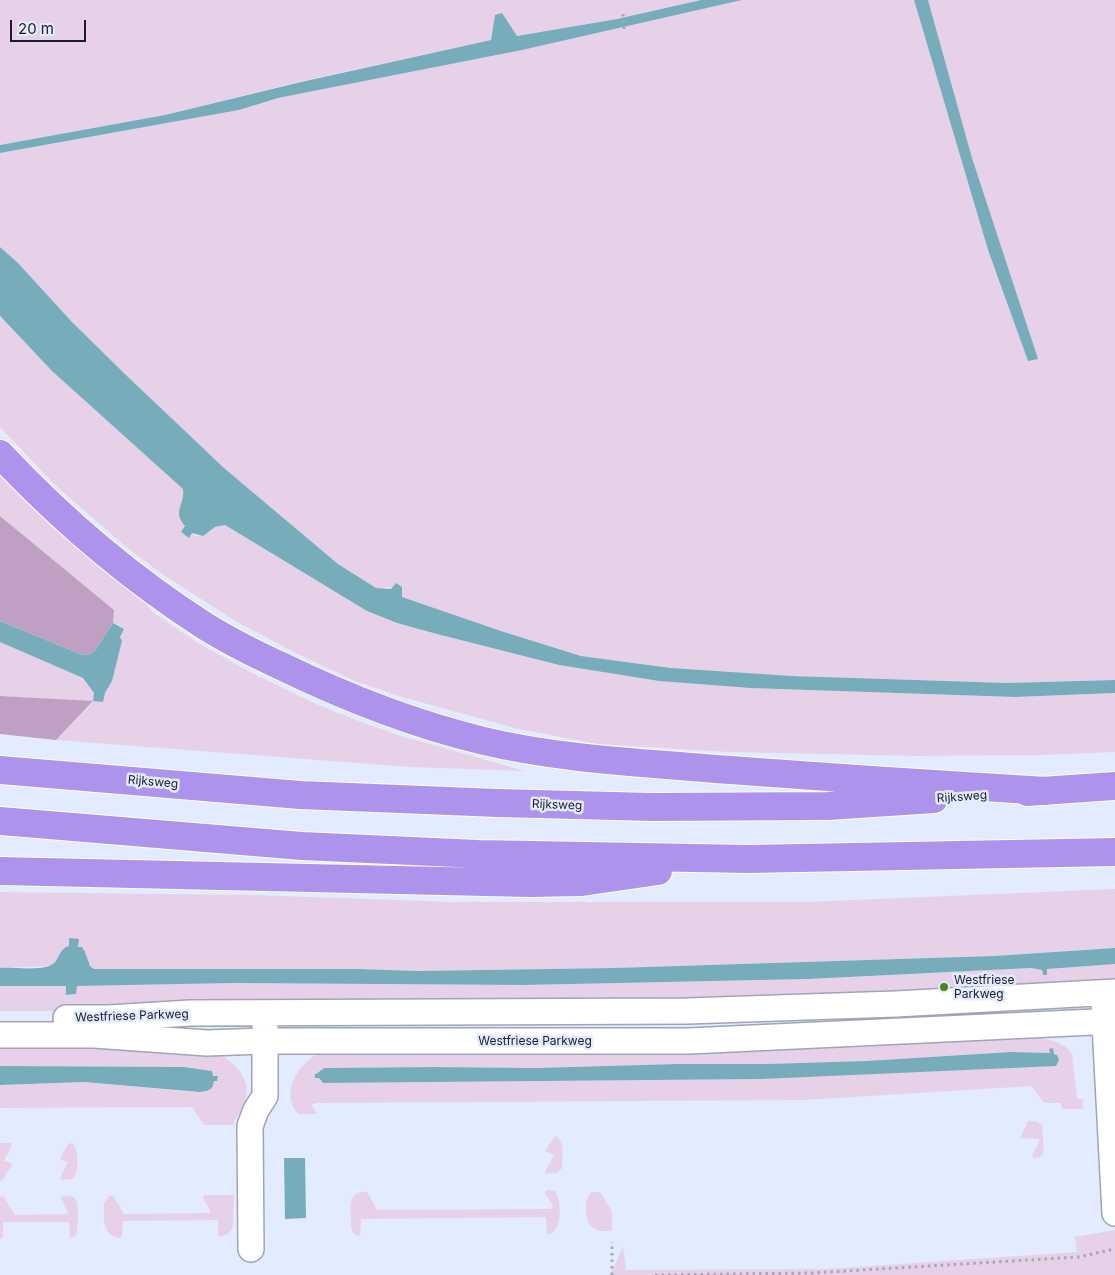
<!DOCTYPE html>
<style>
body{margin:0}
#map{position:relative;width:1115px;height:1275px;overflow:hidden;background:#e3ebfe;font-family:Inter,sans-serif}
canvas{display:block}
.scale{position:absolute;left:10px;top:20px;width:76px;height:22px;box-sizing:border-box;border:2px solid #1b1e25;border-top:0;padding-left:6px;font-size:15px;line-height:18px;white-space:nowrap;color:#1b1e25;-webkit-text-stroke:4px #e3ebfe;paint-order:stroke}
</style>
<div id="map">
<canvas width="1115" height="1275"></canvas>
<div class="scale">20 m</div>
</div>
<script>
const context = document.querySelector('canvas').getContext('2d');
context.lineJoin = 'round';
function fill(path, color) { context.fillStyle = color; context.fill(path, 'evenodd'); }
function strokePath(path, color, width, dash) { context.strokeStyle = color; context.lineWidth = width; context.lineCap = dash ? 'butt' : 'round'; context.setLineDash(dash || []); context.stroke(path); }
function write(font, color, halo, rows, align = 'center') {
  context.font = font + ' Inter,sans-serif'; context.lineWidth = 5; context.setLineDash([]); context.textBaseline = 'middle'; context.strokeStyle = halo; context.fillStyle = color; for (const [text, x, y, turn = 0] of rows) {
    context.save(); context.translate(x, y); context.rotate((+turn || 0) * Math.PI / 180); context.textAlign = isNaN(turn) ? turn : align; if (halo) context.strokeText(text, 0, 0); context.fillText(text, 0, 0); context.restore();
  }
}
fill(new Path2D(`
 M0,0h701l-84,19 -101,17 -21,-21 -4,25 -189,41 -137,34 -165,30z
 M742,0h172l74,250 40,111 -100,-361h187v680l-108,3 -215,-7 -121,-8 -90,-12 -80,-25 -99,-34v-10l-26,1 -38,-24 -114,-96 -97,-92 -55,-54 -54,-59 -18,-16v-94l239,-43 39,-12 244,-48z
 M0,317l52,54 131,118 2,37 -4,6 8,6 3,-5 6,4 2,-2 3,1 12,-9 10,-2 142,86 30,12 40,11 122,31 100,16 91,7 265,9 100,-4v59l-73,3 -126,1 -187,-4 -132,-8 -78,-15 -117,-32 -47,-16 -57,-27 -61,-32 -75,-48 -36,-27 -73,-64 -53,-56z
 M0,468l141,130 14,16 43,29 52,29 66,32 45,18 40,14 124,35 -115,-4 -354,-27 37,-38 -93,-6v-54l83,36 11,15 9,9 2,-9 7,-12 10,-40 -2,-4 4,-8 -11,-6 1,-13 -114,-94z
 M1115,889v59l-121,8 -380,12 -197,3 -58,-2h-265l-25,-23 -18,20 -51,2v-76l250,3 205,7h351z
 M1115,964v19l-330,18 -667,10h-118v-25h66v9l10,-1v-8l158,-3 290,2 284,-6 223,-11 11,2 1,5h4l-1,-6z
 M1041,1033l1,5c10,3 25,5 30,16l5,45h6v10h-20l-3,-6h-16l-12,-17 -229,14 -488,3 -3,2 5,9h-19c-19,-22 1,-51 22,-62zM1053,1049l1,5 -292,25 -439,4 -8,-9 4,-1 5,-5 110,-1 102,1 141,-4h89l100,-3 145,-9 39,1z
 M0,1043l218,10c21,13 36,29 25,55 -3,6 -9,10 -9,17h-30l-12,-18 -192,1v-23l84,-3 111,10 18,-7 1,-5 4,-4h-5l-2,-5 -27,-4 -184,-1z
 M1028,1121h8l6,4 2,26 -4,6 -6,1 -2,-2 7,-14v-3l-19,-1z
 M555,1136c11,6 7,21 7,32l-5,5 -11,1 -1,-2 9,-17 -9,-4z
 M0,1143h11l1,2 -8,16 7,2 1,2 -10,16 -2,-1z
 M69,1143l4,1c6,6 6,28 0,35l-11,1 -2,-2 8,-16 -7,-2 -1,-2z
 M546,1190l9,1c7,9 8,44 -8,43l-1,-17 -185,2 -1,17 -5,-1c-5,-5 -4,-11 -4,-18 -1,-13 -1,-27 16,-25l10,18 174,-1 2,-3 -8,-13z
 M592,1192h8l12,19v18l-2,2c-7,0 -13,1 -19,-5 -7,-7 -7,-29 1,-34z
 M204,1195h30l-1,31c-2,7 -7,10 -14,11l-1,-2v-15l-95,1 -1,15 -2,2c-19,-3 -16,-20 -16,-35l5,-7h4l11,18 85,-1 1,-2 -7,-13z
 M3,1196l12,19 52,-1 1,-2 -7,-13v-2c5,-1 12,-3 15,3 3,4 2,31 0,36l-6,2 -1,-16h-66v15l-3,2v-42z
 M1115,1230v45h-505l13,-28 3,23 201,-1 250,-17 -2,-15z`), '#e7d1e8');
fill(new Path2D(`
 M0,516l114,94 -1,13 -18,28 -7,4 -8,-1 -80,-33z
 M0,696l93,5 -37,39 -56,-6z`), '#c0a0c2');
fill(new Path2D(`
 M701,0h41l-220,50 -244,48 -39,12 -239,43v-8l165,-30 136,-33 190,-42 4,-25 7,-2 15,23 100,-17z
 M914,0h14l44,158 66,201 -10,2 -40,-111z
 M0,247l18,16 54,59 55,54 97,92 114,96 38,24 15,1 5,-6 6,4v10l99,34 80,25 90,12 121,8 215,7 108,-3v13l-100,4 -265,-9 -91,-7 -100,-16 -122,-31 -40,-11 -30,-12 -142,-86 -10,2 -12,9 -11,-3 -3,5 -8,-6 4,-6c-13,-15 0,-21 -2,-37l-131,-118 -52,-55z
 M0,621l80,33 8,1 7,-4 18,-28 11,6 -4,8 2,4 -10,40 -7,12 -2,9 -10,-1 1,-8 -11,-15 -83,-36z
 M69,938l10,1 -1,8h4l3,5 5,14 4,3h265l58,2 197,-3 380,-12 121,-8v16l-68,5v6h-4l-1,-5 -11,-2 -223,11 -284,6 -290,-2 -157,3 -1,8 -10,1v-9h-66v-18c13,-1 41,3 51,-3 9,-4 7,-16 18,-19z
 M1053,1048l1,6 3,1 2,5 -3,6 -294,13 -439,4 -4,-5h-4v-4l3,-1 2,-2 4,-3 110,-1 102,1 141,-4h89l100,-3 145,-9 39,1 -1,-4z
 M0,1066l184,1 28,4 1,5h5l-1,5h-3c-1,9 -6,10 -14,11l-116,-10 -84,3z
 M284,1158h21l1,60 -21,1z`), '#77adbb');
const minor = new Path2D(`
 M1104,1005l11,208
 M66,1018h43l81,-5 497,-2 209,-7 219,-12
 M0,1035h94l113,8 58,-2h424l426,-20
 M251,1249l-1,-123 6,-16 9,-14v-70`);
const highway = new Path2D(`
 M0,454c61,65 130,124 205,172 24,15 50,28 76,40 64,31 132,58 203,75 71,17 147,21 220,27 114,9 228,16 342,23
 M0,770l300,25 198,8 154,4 176,-1 106,-7
 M1027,792l88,-6
 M0,821l302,25 176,8 270,5 367,-7
 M0,871l529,12 53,-1 76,-11`);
strokePath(minor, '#9ea5b7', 28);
strokePath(highway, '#fff', 30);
strokePath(new Path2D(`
 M623,14l1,15
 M612,1275v-33
 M655,1275l158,-2 265,-16 37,-8`), '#a2a9b8', 3, [2.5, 4]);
strokePath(minor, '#fff', 25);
strokePath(highway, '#ad93ec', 28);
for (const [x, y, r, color] of [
 [944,987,5,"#4f841b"]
]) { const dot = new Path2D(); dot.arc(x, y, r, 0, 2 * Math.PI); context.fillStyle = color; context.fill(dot); strokePath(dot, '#e3ebfe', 2); }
write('12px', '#1b1e25', '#e3ebfe', [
 ["Rijksweg",153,782,5],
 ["Rijksweg",962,797,-4],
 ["Rijksweg",557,805,2],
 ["Westfriese Parkweg",132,1016,-2],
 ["Westfriese Parkweg",535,1041]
]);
write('12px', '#1b1e25', '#e3ebfe', [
 ["Westfriese",954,980],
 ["Parkweg",954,994]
], 'left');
</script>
